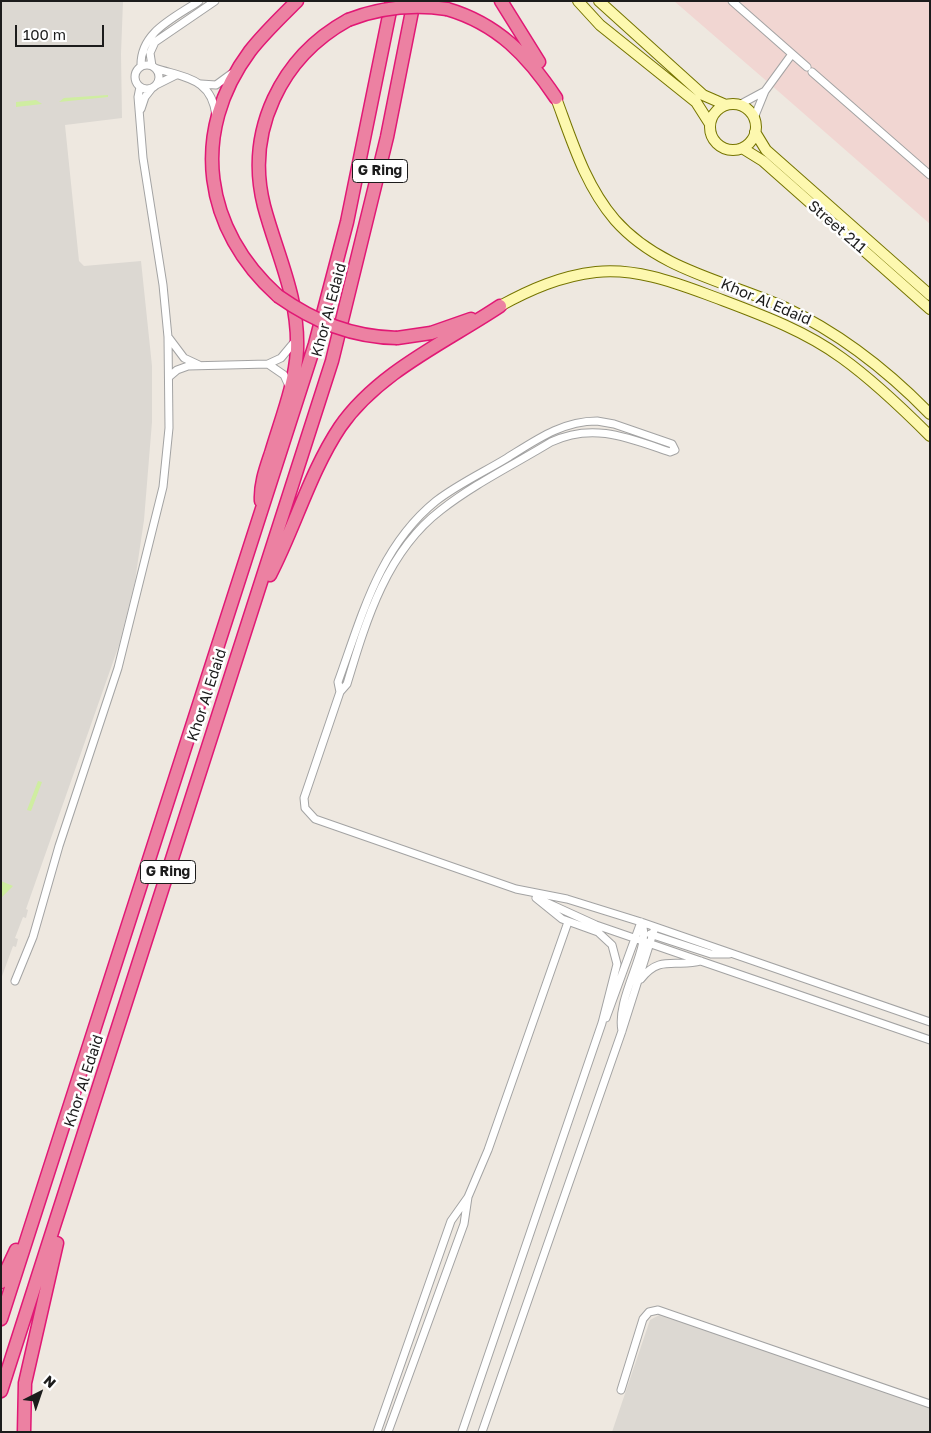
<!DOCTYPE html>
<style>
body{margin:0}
#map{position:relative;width:931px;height:1433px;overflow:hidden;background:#eee8e0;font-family:"Golos Text",sans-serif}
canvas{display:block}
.frame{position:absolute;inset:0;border:2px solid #1c1c1c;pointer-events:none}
.north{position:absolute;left:15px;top:1368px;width:50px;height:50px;-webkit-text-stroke:4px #fff;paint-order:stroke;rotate:41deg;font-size:14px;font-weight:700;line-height:20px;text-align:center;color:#1c1c1c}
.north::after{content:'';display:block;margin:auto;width:18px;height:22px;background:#1c1c1c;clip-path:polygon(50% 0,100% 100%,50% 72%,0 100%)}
.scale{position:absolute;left:15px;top:25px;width:89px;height:22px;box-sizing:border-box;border:2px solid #1c1c1c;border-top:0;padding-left:6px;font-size:15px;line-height:18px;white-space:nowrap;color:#1c1c1c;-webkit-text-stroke:4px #fff;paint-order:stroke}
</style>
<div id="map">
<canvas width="931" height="1433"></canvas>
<div class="frame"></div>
<div class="north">N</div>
<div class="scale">100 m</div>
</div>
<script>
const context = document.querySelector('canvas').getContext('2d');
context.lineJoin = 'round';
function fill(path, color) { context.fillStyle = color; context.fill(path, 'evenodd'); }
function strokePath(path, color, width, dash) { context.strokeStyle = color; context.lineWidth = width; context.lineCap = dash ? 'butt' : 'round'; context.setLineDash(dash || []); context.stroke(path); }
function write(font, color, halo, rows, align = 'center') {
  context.font = font + ' "Golos Text",sans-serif'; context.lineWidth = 5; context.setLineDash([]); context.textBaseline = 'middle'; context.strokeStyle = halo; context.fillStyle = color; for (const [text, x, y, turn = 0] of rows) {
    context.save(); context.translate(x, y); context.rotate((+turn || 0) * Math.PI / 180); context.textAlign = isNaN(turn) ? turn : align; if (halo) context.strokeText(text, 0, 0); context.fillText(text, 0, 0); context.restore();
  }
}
fill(new Path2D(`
 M674,1h256v223l-160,-140z`), '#f1d6d2');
fill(new Path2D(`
 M1,1h122l-2,53 1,64 -57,7 14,136 5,5 57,-5 11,105v56l-8,98 -9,61 -16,64 -93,264 2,1 -2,8 -3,-1 -8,21 3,1 -2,8 -3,-1 -12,33z
 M663,1313l267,94v25h-318l38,-112z`), '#dcd8d2');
fill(new Path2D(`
 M108,95v2l-49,5 5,-4z
 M36,100l6,4 -26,3v-5z
 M38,781l4,1 -11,29 -4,-1z
 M1,881l12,5 -11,11 -1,-1z`), '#cfeda1');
const minor = new Path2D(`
 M732,1l75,66
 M135 77a12 12 0 1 1 24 0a12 12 0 1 1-24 0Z
 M141,66c-1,-34 33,-48 58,-65
 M152,66l-2,-13 5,-11 60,-41
 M155,68c30,10 57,10 61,48
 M812,72l118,103
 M201,84l15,1 15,-11
 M156,85l20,-10
 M739,105l26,-14
 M141,109l4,-12 7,-9
 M754,118l11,-27 27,-37
 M169,338l15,20 15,7
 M268,364l16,11 5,11
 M170,376l7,-6 11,-4 80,-2 13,-6 15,-18
 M597,421l17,3 58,20 3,6 -5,2c-41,-14 -77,-30 -119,-10 -36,22 -77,42 -110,68 -55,42 -75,111 -94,174l-7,8 -2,-10c24,-66 41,-135 98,-181 22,-17 48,-29 71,-43 29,-18 55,-37 90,-37z
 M340,692l-36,106 1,10 10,11 201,70 51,10 74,23 289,100
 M539,899l57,26 334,115
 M650,934l61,20h18
 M641,979c19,-25 36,-11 60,-18
 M15,981l18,-44 26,-91 59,-178 45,-181 6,-59 -1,-91 -5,-52 -20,-127 -5,-61 2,-10
 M606,1018l35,-96
 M622,1031c-7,-35 32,-86 19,-109
 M621,1390l22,-71 6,-7 9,-2 272,94
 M377,1432l74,-211 17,-24 20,-47 80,-228
 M388,1432l76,-208 4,-27
 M462,1432l140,-409 15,-59 -5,-19 -14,-13 -36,-13 -26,-21
 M482,1432l140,-401 33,-104`);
const secondary = new Path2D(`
 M578,1l22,24 96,77 14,22
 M599,1l104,94 23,10
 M556,98c16,43 29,87 59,122 44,50 111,61 169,87 56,26 103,63 146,107
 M710 127a23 23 0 1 1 46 0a23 23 0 1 1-46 0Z
 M755,132l11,18 164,145
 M742,148l21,13 167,148
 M500,306c31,-17 61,-30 96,-34 38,-4 75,9 110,22 47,18 95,34 136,64 32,23 60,50 88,78`);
const motorway = new Path2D(`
 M501,1l38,61
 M447,9c51,15 81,47 109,89
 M278,296c-74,-66 -89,-163 -28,-245 14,-18 31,-34 47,-50
 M397,338l34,-5 40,-14
 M261,501c-1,-17 5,-33 10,-48 10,-34 24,-68 26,-103 2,-53 -20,-95 -33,-144 -19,-75 17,-149 84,-186
 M270,575c25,-48 40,-103 70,-148 38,-55 106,-85 160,-121
 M1,1282l15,-32
 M1,1319l314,-975 32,-122 45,-221
 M1,1391l331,-1030 55,-224 27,-136
 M24,1432l1,-49 32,-140`);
strokePath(minor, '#a3a3a3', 9);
strokePath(secondary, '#757400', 12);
strokePath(motorway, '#e11875', 15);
strokePath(minor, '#fff', 7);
strokePath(secondary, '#fdf8af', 10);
strokePath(motorway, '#ec81a2', 12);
const motorwayBridge = new Path2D(`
 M348,20c33,-13 64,-16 99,-11
 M278,296c37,26 74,41 119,42`);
strokePath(motorwayBridge, '#e11875', 15, []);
strokePath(motorwayBridge, '#ec81a2', 12);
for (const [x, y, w] of [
 [380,171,55],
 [168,872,55]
]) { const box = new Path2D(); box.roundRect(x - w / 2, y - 11.5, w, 23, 4); context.fillStyle = '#fff'; context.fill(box); strokePath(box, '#1c1c1c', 1); }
write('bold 14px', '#1c1c1c', null, [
 ["G Ring",380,171],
 ["G Ring",168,872]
]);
write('15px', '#1c1c1c', '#fff', [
 ["Street 211",837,227,41],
 ["Khor Al Edaid",766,302,23],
 ["Khor Al Edaid",329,310,-75],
 ["Khor Al Edaid",207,695,-72],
 ["Khor Al Edaid",84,1081,-72]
]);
</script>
